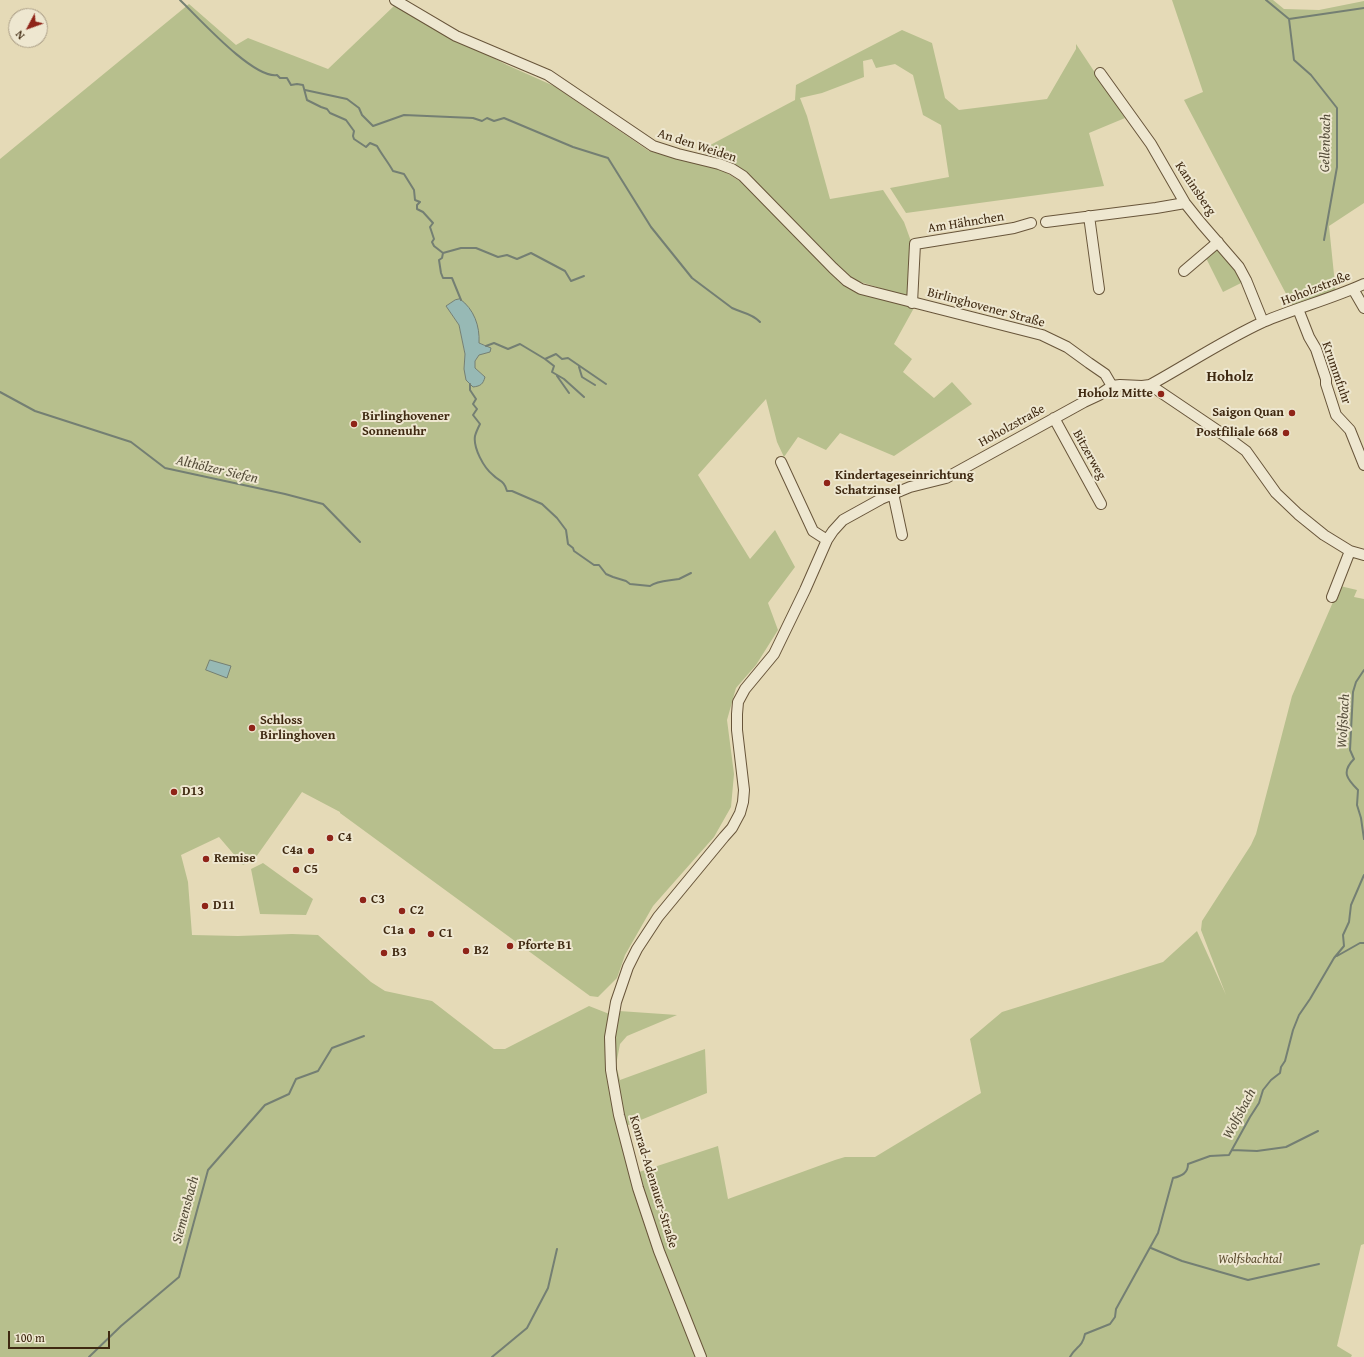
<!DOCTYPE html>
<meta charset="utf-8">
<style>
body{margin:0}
#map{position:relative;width:1364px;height:1357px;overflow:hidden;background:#e5dab7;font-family:"Gentium Book Plus",serif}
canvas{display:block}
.north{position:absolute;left:8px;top:8px;width:40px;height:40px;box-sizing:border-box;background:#eee7d0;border:1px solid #a89b84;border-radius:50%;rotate:229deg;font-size:11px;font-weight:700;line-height:16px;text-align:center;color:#3f2911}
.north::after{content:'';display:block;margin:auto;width:14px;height:18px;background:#8f2418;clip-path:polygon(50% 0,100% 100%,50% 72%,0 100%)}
.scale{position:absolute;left:8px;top:1331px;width:102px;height:18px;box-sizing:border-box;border:2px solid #3f2911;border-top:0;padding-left:5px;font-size:12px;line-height:14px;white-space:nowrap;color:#3f2911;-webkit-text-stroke:3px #eee7d0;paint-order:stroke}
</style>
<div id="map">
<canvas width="1364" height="1357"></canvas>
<div class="north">N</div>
<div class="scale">100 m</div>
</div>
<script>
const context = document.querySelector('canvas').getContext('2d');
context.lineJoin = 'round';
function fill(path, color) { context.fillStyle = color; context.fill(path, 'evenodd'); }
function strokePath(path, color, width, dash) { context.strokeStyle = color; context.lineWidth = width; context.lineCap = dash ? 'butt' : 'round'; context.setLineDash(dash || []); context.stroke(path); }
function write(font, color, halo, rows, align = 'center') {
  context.font = font + ' "Gentium Book Plus",serif'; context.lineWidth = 4; context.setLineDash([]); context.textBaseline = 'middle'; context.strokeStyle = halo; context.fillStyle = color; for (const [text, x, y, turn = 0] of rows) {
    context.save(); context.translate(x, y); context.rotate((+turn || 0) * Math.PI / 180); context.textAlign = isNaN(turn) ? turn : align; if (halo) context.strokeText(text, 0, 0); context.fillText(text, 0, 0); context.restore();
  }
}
fill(new Path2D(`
 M1172,0h101l11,9 35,1 45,-9v202l-35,23 7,68 -43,13 -109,-207 19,-8z
 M189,4l47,41 12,-7 80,31 66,-63 113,59 47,21 95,65 73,19 21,13 95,97 21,12 56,14 -21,38 18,15 -9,13 31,26 18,-16 20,22 -78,52 -54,-23 -14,17 -28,-13 -14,20 -7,-15 -11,-43 -68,76 52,84 25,-29 20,37 -27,36 10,27 -22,35 -20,23 -9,32 7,54 -3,33 -17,30 -61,69 -28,49 -8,23 -19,19 -8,-1 -250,-183v-1l-38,-20 -46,65 -13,8 -24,-28 -38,18 7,27 4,53 46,1 54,-2 26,1 53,47 14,9 47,10 62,48h11l84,-43 28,11 2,-6 58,4 -50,21 -7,8 -4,21 4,15 85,-31 2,44 -81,33 13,46 79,-26 10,53 107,-39 10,-3h30l106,-64 -11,-54 32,-27 161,-50 34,-31 29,64 -25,-65 1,-9 49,-76 5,-11 36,-138 48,-110 17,4 -3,7 10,2v645l-3,1 -24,101 15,9 -1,2h-1351v-1198zM455,300l24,37v6l9,3 2,6 -11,2 -4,7v7l10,9 -21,-8 1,-15 -6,-29 -13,-19z
 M902,30l30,13 13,55 14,12 88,-11 29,-50v-5l49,74 -36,15 15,53 -198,27 -16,-25 59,-11 -8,-52 -18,-10 -10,-40 -18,-11 -19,4 -4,-9 -9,2 1,16 -42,16 -22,5 7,18 23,83 53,-9 21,32 8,22 -2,49 -4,3 -52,-16 -11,-8 -92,-95 -15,-12 -37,-14 96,-51 1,-15z
 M1216,246l14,14 13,22 -20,10 -18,-36z
 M263,863l50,36 -7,16 -46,-1 -9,-45z`), '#b7bf8d');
const water = new Path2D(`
 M460,299c14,10 20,27 19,44l12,5 -1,4 -11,3 -4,6v7l10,9c-2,7 -4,9 -12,10l-7,-7 -2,-11 1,-15 -6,-29 -13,-19 9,-6z
 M210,660l21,6 -4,12 -21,-8z`);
fill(water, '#97b9b5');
strokePath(water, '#747f73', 1);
strokePath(new Path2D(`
 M180,0c18,17 73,79 97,75l3,3h7l4,7 6,-1 6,1 4,15 14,7 6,2 3,4 16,7 8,11 -1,5 1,3 12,8 4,-4 7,3c5,9 11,16 16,25l11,3 10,16 1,10 5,2 -3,3v4l6,3 10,11 -3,4 4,12 -2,3 2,4 9,7 -1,5 -3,2 2,13 2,5h9l9,22
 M1266,0l23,19 5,41 17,15 26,33v59l-13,73
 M1289,19l75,-11
 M305,90l42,9 12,9 3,7 11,11 31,-11 69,3 9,3 5,-3 7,3 10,-3 69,29 35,11 43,69 41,51 40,30c10,5 20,5 28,14
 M443,253l18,-5h15l22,9 9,-2 10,4 14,-6 34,18 6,10 13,-5
 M486,346l8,-3 14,6 12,-5 25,15 11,-5 6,5 6,-1 38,26
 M545,359l9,7 -2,6 12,7 20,18
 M579,367l3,10 13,8
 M557,376l12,17
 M470,384v6l6,9 -3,5 4,5 -4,6 7,9c-2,4 -4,8 -5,12 -2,12 9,32 18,39 7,7 11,5 14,16h5l30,13 15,14 9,12 2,14 5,4 1,3 20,14h5l7,9 7,3 13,4 4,3 20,2c8,-6 19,-5 29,-7 4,-2 8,-4 12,-6
 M0,392l35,19 96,31 34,26 120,26 38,10 37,38
 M1364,670l-8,12 -3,10 -3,58 4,9c-13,13 -7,20 4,31l-1,15 4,13 3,21
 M1337,956l23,-13h4
 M1232,1150l25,1 29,-4 32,-16
 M1151,1248l31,13 66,19 71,-16
 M89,1357l32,-31 58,-49 29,-107 57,-65 24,-11 7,-15 22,-8 14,-23 32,-12
 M492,1357l35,-29 21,-40 9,-39
 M1070,1357c6,-11 12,-9 15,-23l25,-10 5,-7 1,-8 42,-76 15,-55c9,-2 15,-5 15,-14l22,-8 19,-1 21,-38 9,-14 4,-13 8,-10 9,-7 1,-6 4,-6 8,-31 6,-15 11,-16 24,-41 10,-12 -1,-11 6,-13 2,-17 13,-30`), '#747f73', 2);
const minor = new Path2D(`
 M395,0l61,36 92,39 105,71 25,8 41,10 13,5 11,7 90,92 14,13 14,8 181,46 25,12 22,16 16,11 7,12
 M1100,73l51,71 34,59 16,20 38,44 7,13 17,42
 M1089,216l10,73
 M1046,222l110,-14 29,-5
 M1184,271l34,-29
 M1353,289l11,19
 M912,303l3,-59 99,-16 17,-5
 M1298,309l11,28 7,12 10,30v5l10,31 14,15 14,35
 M1150,385l77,52 19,14 30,42 22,21 26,21 26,16 14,4
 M1054,418l47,86
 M781,462l32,69 14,9
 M893,493l9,42
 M1332,597l18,-46
 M701,1357l-42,-106 -21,-63 -19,-73 -8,-45 -1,-33 6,-35 12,-35 9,-18 21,-32 66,-80 8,-9 8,-15 3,-11 1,-12 -7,-60v-16l1,-12 7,-13 29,-35 31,-64 22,-50 6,-9 10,-11 38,-21 29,-12 36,-9 138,-76 15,-7 13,-9 8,-1 22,1 8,-1c38,-21 74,-45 113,-63 33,-14 68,-23 101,-38`);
strokePath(minor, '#68553a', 12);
strokePath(minor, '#eee7d0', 10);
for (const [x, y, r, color] of [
 [1161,394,4,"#8f2418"],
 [1292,413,4,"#8f2418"],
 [354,424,4,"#8f2418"],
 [1286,433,4,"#8f2418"],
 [827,483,4,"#8f2418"],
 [252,728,4,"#8f2418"],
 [174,792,4,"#8f2418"],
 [330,838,4,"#8f2418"],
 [311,851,4,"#8f2418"],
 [206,859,4,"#8f2418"],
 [296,870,4,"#8f2418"],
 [363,900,4,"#8f2418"],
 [205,906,4,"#8f2418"],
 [402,911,4,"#8f2418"],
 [412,931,4,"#8f2418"],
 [431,934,4,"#8f2418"],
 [510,946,4,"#8f2418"],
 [466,951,4,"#8f2418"],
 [384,953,4,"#8f2418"]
]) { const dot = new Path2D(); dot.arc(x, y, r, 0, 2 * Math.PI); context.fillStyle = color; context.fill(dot); strokePath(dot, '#eee7d0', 1.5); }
write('13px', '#3f2911', '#eee7d0', [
 ["An den Weiden",697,146,18],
 ["Kaninsberg",1195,189,56],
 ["Am Hähnchen",966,223,-9],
 ["Hoholzstraße",1316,289,-21],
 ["Birlinghovener Straße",986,308,15],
 ["Krummfuhr",1336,373,71],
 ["Hoholzstraße",1012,426,-29],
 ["Bitzerweg",1089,455,61],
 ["Konrad-Adenauer-Straße",653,1182,73]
]);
write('bold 13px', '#3f2911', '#eee7d0', [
 ["Hoholz Mitte",1153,394,"right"],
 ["Saigon Quan",1284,413,"right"],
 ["Birlinghovener",362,417],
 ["Sonnenuhr",362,432],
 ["Postfiliale 668",1278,433,"right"],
 ["Kindertageseinrichtung",835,476],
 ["Schatzinsel",835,491],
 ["Schloss",260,721],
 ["Birlinghoven",260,736],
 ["D13",182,792],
 ["C4",338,838],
 ["C4a",303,851,"right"],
 ["Remise",214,859],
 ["C5",304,870],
 ["C3",371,900],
 ["D11",213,906],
 ["C2",410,911],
 ["C1a",404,931,"right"],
 ["C1",439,934],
 ["Pforte B1",518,946],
 ["B2",474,951],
 ["B3",392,953]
], 'left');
write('italic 13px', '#5d4e30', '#eee7d0', [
 ["Wolfsbachtal",1250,1260]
]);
write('italic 14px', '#554d3a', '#eee7d0', [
 ["Gellenbach",1326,143,-89],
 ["Althölzer Siefen",217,470,13],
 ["Wolfsbach",1344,721,-87],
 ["Wolfsbach",1240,1114,-62],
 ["Siemensbach",186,1210,-75]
]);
write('bold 15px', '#3f2911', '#eee7d0', [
 ["Hoholz",1230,377]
]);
</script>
